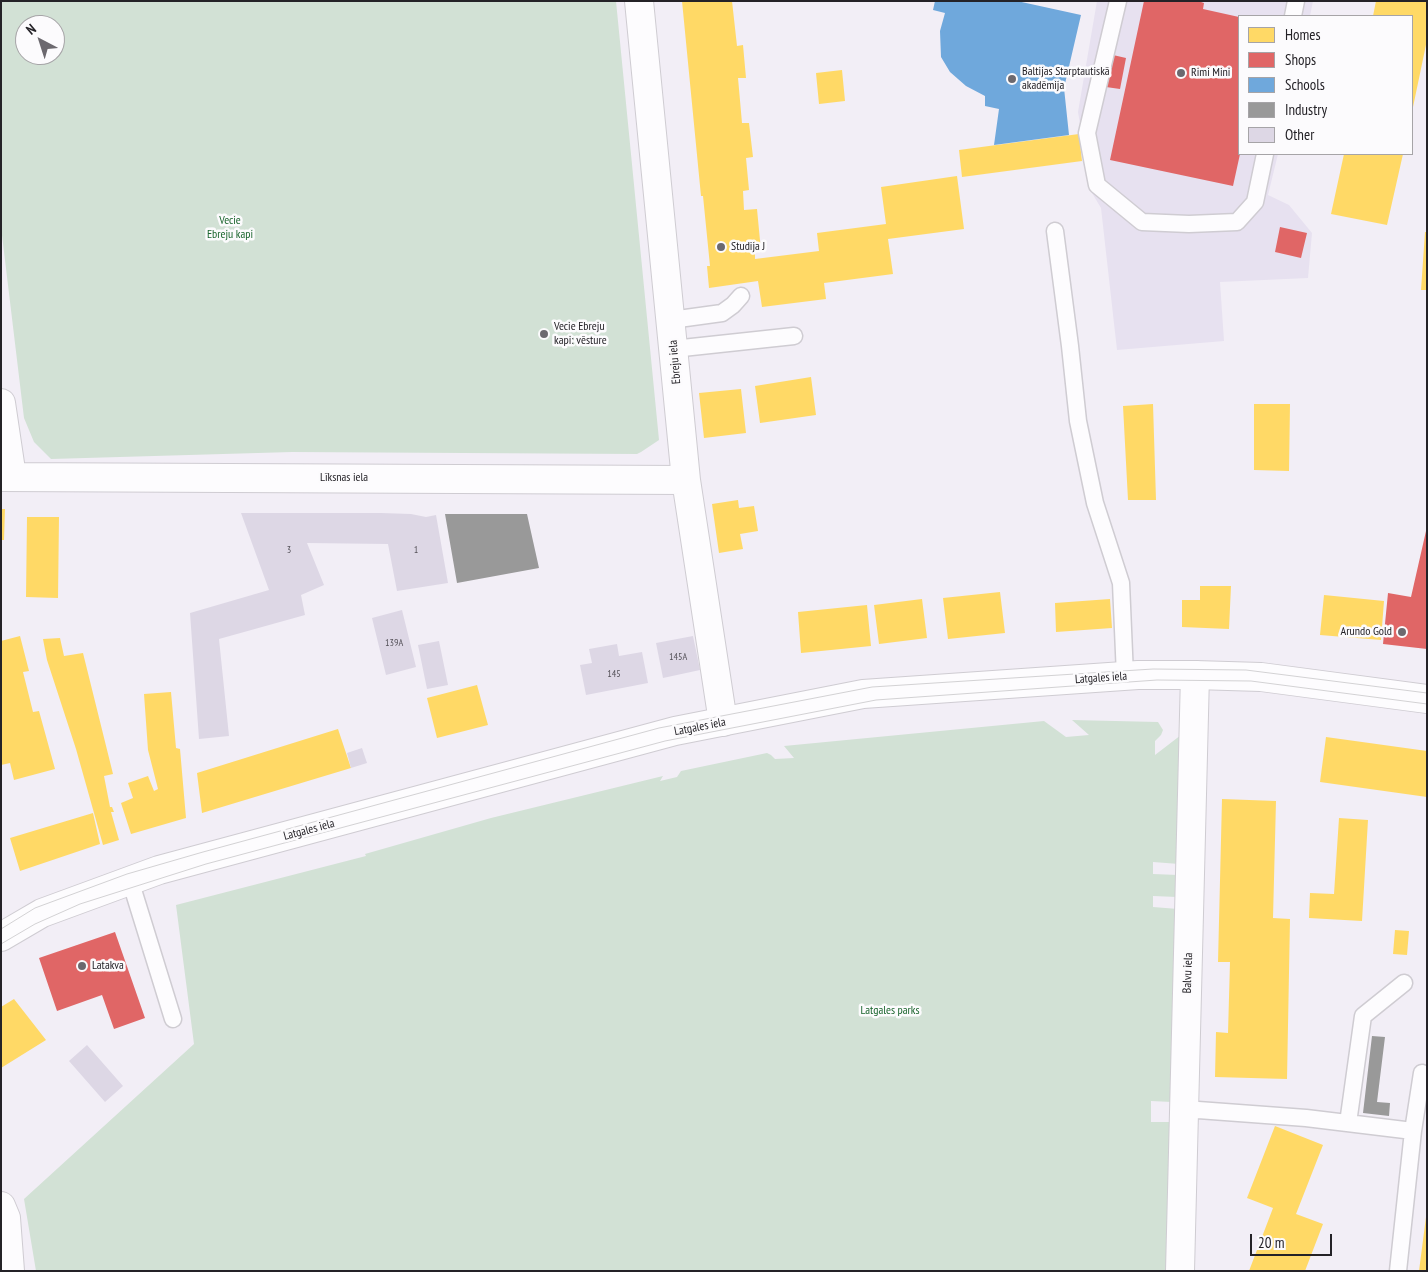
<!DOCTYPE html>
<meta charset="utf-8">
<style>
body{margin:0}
#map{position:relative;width:1428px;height:1272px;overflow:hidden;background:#f2eef6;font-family:"PT Sans Narrow",sans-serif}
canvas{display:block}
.frame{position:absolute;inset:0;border:2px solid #242227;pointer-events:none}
.legend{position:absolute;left:1238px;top:15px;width:175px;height:140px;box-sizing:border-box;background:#fcfbfd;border:1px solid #a6a4a7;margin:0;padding:6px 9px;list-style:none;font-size:15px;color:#242227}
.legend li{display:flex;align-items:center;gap:10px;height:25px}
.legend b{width:25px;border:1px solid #a6a4a7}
.north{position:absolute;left:15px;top:15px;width:50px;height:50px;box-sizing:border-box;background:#fcfbfd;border:1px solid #a6a4a7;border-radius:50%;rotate:320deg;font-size:14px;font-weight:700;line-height:20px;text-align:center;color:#242227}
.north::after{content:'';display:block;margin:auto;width:18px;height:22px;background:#6c696f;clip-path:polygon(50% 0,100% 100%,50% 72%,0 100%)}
.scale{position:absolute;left:1250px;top:1234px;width:82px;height:22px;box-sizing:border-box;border:2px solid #242227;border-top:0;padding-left:6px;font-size:15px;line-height:18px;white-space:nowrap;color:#242227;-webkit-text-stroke:4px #fcfbfd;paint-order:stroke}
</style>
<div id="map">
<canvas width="1428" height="1272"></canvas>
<div class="frame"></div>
<ul class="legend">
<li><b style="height:14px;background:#ffd966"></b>Homes</li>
<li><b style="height:14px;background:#e06666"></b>Shops</li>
<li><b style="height:14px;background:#6fa8dc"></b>Schools</li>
<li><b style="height:14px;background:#999"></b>Industry</li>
<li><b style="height:14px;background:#ddd7e5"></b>Other</li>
</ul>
<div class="north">N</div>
<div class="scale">20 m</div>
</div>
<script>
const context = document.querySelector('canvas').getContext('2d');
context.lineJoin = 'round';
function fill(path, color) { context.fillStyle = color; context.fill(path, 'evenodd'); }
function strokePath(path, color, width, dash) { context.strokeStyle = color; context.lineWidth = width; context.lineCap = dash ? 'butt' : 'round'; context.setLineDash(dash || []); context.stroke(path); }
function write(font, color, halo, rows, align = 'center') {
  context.font = font + ' "PT Sans Narrow",sans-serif'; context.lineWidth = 5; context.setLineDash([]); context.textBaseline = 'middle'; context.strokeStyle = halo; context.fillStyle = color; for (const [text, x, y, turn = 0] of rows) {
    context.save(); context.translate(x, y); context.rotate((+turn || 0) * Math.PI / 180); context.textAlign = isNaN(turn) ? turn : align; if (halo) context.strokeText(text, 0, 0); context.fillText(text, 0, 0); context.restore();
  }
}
fill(new Path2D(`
 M1097,1h216l-3,15h-71v138h39l-10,41 21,10 23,28 -4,45 -88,4 4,59 -107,9 -16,-142 -9,-15 -14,-81z`), '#e7e1f0');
fill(new Path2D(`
 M1,1h615l43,439 -18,12 -4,2 -345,-2 -241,7 -17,-17 -10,-24 -23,-191zM25,25h30v30h-30z
 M1072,720l86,2 5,8 -2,5 -6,6v14l26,-20 -2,129 -26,-2v12l25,1 -1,22 -24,-1v11l25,2 -6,193 -21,-1v21h21l-2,149h-1134l-12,-72 170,-155 -18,-139 190,-49 -1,-2 126,-36 172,-42 -3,5 17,-4 4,-6 86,-18 4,2 4,4 19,-1 -10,-12 260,-25 22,16 23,-2z`), '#d2e1d5');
fill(new Path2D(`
 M682,1h50l5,45 6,-1 3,33h-8l4,45h7l4,34 -7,1 3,32 -6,1 1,19 13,-1 4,42 -6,1v7l64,-8 -2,-18 69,-9 -5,-37 76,-11 7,53 -76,10 5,35 -69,9 2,16 -64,8 -4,-26 -49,7 -2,-22h3l-7,-70h-2z
 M1376,1h51v39l-14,67 -1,-91h-39z
 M842,70l3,31 -26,3 -3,-31z
 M1079,134l3,27 -120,16 -3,-27z
 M1344,154h59l-16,71 -56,-11z
 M1425,232h2v58h-6z
 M811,377l5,38 -56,8 -5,-37z
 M741,389l5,44 -42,5 -5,-45z
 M1153,404l3,96h-28l-5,-94z
 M1254,404h36l-1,67 -35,-1z
 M738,500l1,8 15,-2 4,25 -18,3 3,15 -24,4 -7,-49z
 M1,509h4l-1,31h-3z
 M27,517h32l-1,81 -32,-1z
 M1200,586h31l-2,43 -47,-2v-27h18z
 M1000,592l5,41 -57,6 -5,-41z
 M1324,595l60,6 -3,39 -61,-5z
 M922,599l5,39 -48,6 -5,-39z
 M1110,599l2,29 -56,4 -1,-29z
 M867,605l4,41 -70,7 -3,-41z
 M20,636l9,35 -6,1 10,40 6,-1 16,58 -41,11 -4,-17 -9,2v-124z
 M60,638l4,18 19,-3 30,121 -9,2 6,31h2l2,5h-3l8,28 -16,5 -27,-96 -29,-89 -4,-21z
 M477,685l11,40 -51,13 -10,-40z
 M171,692l5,56 4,1 6,69 -55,16 -10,-31 12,-5 -5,-15 20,-7 6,15 4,-2 -10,-39 -4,-56z
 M338,729l13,39 -149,45 -5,-40z
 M1326,737l101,14v46l-107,-15z
 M1222,799l54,2 -3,117 17,1 -3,160 -72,-2 1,-45 12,1 2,-71h-12z
 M93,813l7,31 -80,27 -10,-33z
 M1339,818l29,2 -6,101 -53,-3 1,-25 24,1z
 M1395,930l14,1 -2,24 -14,-1z
 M14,999l32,41 -45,28v-61z
 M1275,1126l48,19 -27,69 27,10 -18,47h-56l24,-63 -26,-10z
 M1426,1217l1,54h-8z`), '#ffd966');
fill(new Path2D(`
 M1144,1h54l6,2 -1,6 36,8 1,137 -7,32 -123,-26z
 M1113,55l13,3 -6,31 -14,-2z
 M1280,227l27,6 -6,25 -26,-6z
 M1426,531l1,118 -44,-5 5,-51 23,4z
 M115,932l30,86 -31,11 -12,-34 -45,16 -18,-53z`), '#e06666');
fill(new Path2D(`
 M935,1h82l64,14 -17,73 5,47 -75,10 5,-36 -14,-3v-10l-19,-10 -16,-14 -9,-15 -1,-26 5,-18 -12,-3z`), '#6fa8dc');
fill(new Path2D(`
 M445,514h82l12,54 -82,15z
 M1372,1036l13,1 -8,65 13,1 -1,13 -26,-3z`), '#999');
fill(new Path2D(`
 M241,513h140l30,1 15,3 10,-2 12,68 -51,8 -9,-47 -81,-1 17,42 -23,10 4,20 -86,24 10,97 -30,3 -9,-126 79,-23z
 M402,610l14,57 -30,8 -14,-57z
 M693,636l7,34 -37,8 -7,-35z
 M439,641l9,44 -21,4 -9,-44z
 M617,644l2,12 23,-4 6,31 -62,12 -6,-30 12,-2 -3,-14z
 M362,748l5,15 -16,5 -4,-15z
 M87,1045l36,41 -18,16 -36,-41z`), '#ddd7e5');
const service = new Path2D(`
 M1118,1l-31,132 10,52 45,37 47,2 48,-2 18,-20 10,-48
 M1293,16l3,-15
 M1055,231l15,115 8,75 17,82 26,80 4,93
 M671,320l51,-7 11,-8 8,-9
 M673,349l121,-13
 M130,880l43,139
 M1184,1112l14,-2 108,8 107,13
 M1348,1123l15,-107 41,-33
 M1398,1271l15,-140 9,-58`);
const minor = new Path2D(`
 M639,1l47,479 37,242
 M1,403l11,74
 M1,477l685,3
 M1,1206l5,12 4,53
 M1180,1271l15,-596`);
const tertiary = new Path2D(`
 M1,937l41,-24 117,-43 516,-139 188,-37 275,-19h57l66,2 166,22`);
strokePath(service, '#cfccd2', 19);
strokePath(minor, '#cfccd2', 30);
strokePath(tertiary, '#cfccd2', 30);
strokePath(service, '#fdfcfe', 16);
strokePath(minor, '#fdfcfe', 28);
strokePath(tertiary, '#fdfcfe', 28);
strokePath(new Path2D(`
 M1,929l34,-21 92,-34 76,-22 456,-124 213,-41 281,-18 93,1 181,23
 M1,944l34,-20 45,-20 126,-40 459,-123 211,-41 281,-20 94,1 176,23`), '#d3d2d4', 1);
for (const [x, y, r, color] of [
 [1181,73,5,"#6c696f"],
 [1012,79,5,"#6c696f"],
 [721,247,5,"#6c696f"],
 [544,334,5,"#6c696f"],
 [1402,632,5,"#6c696f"],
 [82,966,5,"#6c696f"]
]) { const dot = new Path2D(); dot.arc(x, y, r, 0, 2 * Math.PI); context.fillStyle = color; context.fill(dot); strokePath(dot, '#fcfbfd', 2); }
write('10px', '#545158', null, [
 ["3",289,550],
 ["1",416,550],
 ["139A",394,643],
 ["145A",678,657],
 ["145",614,674]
]);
write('12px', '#242227', '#fcfbfd', [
 ["Baltijas Starptautiskā",1022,72],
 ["akadēmija",1022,86],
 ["Rimi Mini",1191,73],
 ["Studija J",731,247],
 ["Vecie Ebreju",554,327],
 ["kapi: vēsture",554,341],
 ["Arundo Gold",1392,632,"right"],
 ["Latakva",92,966]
], 'left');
write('12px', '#1b662e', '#fcfbfd', [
 ["Vecie",230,221],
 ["Ebreju kapi",230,235],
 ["Latgales parks",890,1011]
]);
write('12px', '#242227', '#fcfbfd', [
 ["Ebreju iela",675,362,-95],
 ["Līksnas iela",344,478],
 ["Latgales iela",1101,678,-4],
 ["Latgales iela",700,727,-11],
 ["Latgales iela",309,830,-15],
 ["Balvu iela",1188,973,-88]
]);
</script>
